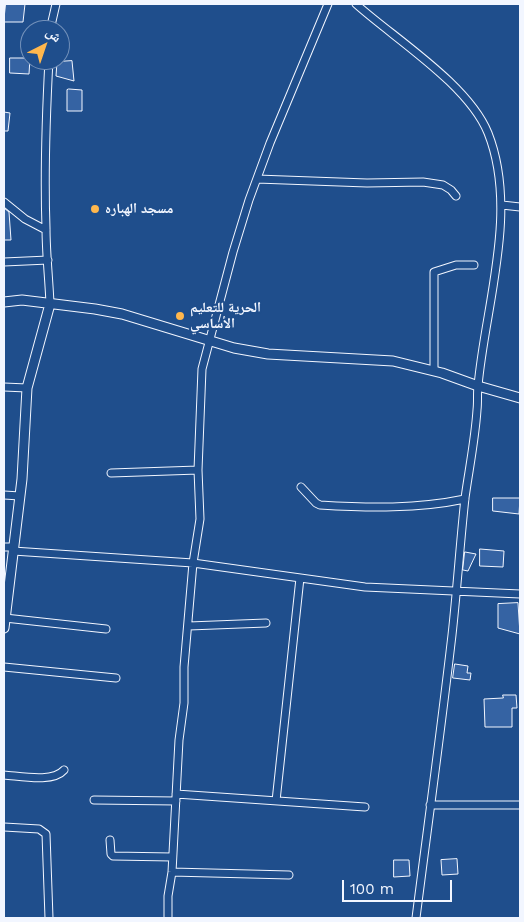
<!DOCTYPE html>
<meta charset="utf-8">
<style>
body{margin:0}
#map{position:relative;width:524px;height:922px;overflow:hidden;background:#1f4e8c;font-family:"Work Sans","Noto Naskh Arabic",sans-serif}
canvas{display:block}
.frame{position:absolute;inset:0;border:5px solid #f2f6ff;pointer-events:none}
.north{position:absolute;left:20px;top:20px;width:50px;height:50px;box-sizing:border-box;background:#1f4e8c;border:1px solid #7391ba;border-radius:50%;rotate:41deg;font-size:14px;font-weight:700;line-height:20px;text-align:center;color:#f2f6ff}
.north::after{content:'';display:block;margin:auto;width:18px;height:22px;background:#ffb74d;clip-path:polygon(50% 0,100% 100%,50% 72%,0 100%)}
.scale{position:absolute;left:342px;top:880px;width:110px;height:22px;box-sizing:border-box;border:2px solid #f2f6ff;border-top:0;padding-left:6px;font-size:15px;line-height:18px;white-space:nowrap;color:#f2f6ff;-webkit-text-stroke:4px #1f4e8c;paint-order:stroke}
</style>
<div id="map">
<canvas width="524" height="922"></canvas>
<div class="frame"></div>
<div class="north">ش</div>
<div class="scale">100 m</div>
</div>
<script>
const context = document.querySelector('canvas').getContext('2d');
context.lineJoin = 'round';
function fill(path, color) { context.fillStyle = color; context.fill(path, 'evenodd'); }
function strokePath(path, color, width, dash) { context.strokeStyle = color; context.lineWidth = width; context.lineCap = dash ? 'butt' : 'round'; context.setLineDash(dash || []); context.stroke(path); }
function write(font, color, halo, rows, align = 'center') {
  context.font = font + ' "Work Sans","Noto Naskh Arabic",sans-serif'; context.lineWidth = 4; context.setLineDash([]); context.textBaseline = 'middle'; context.strokeStyle = halo; context.fillStyle = color; for (const [text, x, y, turn = 0] of rows) {
    context.save(); context.translate(x, y); context.rotate((+turn || 0) * Math.PI / 180); context.textAlign = isNaN(turn) ? turn : align; if (halo) context.strokeText(text, 0, 0); context.fillText(text, 0, 0); context.restore();
  }
}
const building = new Path2D(`
 M6,4h19l-2,18h-19z
 M10,58h20l-1,16 -19,-1z
 M72,61l2,20 -18,-5 1,-14z
 M69,89l13,1v21h-15v-21z
 M4,112l6,1 -2,18h-4z
 M4,208l5,4 2,28h-7z
 M493,498h27l-1,16 -26,-3z
 M480,549l24,2 -1,16 -23,-1z
 M465,552l11,2 -8,17 -5,-1z
 M518,603l2,31 -22,-6v-24z
 M455,664l13,2 -1,7h4l-1,7 -17,-2z
 M503,695h13l1,13h-5v19h-27l-1,-28 19,-1z
 M457,859l1,15 -16,1 -1,-15z
 M394,860h15l1,16 -16,1z`);
fill(building, '#3563a3');
strokePath(building, '#f2f6ff', 1);
const minor = new Path2D(`
 M356,4c39,35 112,80 132,129 31,78 -3,173 -10,253 -1,8 0,16 -1,24 -2,30 -8,59 -12,88 -5,46 -8,92 -13,137 -11,95 -24,189 -36,283
 M50,30l6,-26
 M49,60c-3,56 -5,112 -3,168 0,25 3,51 4,76
 M257,179l110,4 56,-1 20,3 8,5 5,6
 M4,202l21,17 21,11
 M502,205l18,2
 M4,262l44,-2
 M434,371v-99l22,-7h18
 M4,387l23,1
 M111,473l87,-3
 M301,487l15,16 4,2c49,3 97,4 145,-6
 M4,495l16,1
 M4,547h9
 M13,551l180,12 172,24 155,7
 M5,618l101,11
 M189,626l77,-3
 M4,667l112,11
 M4,775c16,1 49,8 60,-5
 M176,794l189,13
 M94,800l82,1
 M276,801l24,-223
 M430,805h90
 M4,827l35,2 7,5 3,84
 M110,840l1,14 2,2 59,1
 M172,872l117,3
 M168,918v-22l4,-24 7,-132 5,-37v-36l9,-104 7,-44 -2,-49 4,-101 31,-117 16,-52 21,-57 58,-139`);
const tertiary = new Path2D(`
 M4,302l18,-2 73,9 27,5 112,34 34,6 125,7 49,12 36,13 42,12
 M4,628l18,-149 5,-91 23,-84`);
strokePath(minor, '#f2f6ff', 9);
strokePath(tertiary, '#f2f6ff', 11);
strokePath(minor, '#1f4e8c', 7);
strokePath(tertiary, '#1f4e8c', 9);
for (const [x, y, r, color] of [
 [95,209,5,"#ffb74d"],
 [180,316,5,"#ffb74d"]
]) { const dot = new Path2D(); dot.arc(x, y, r, 0, 2 * Math.PI); context.fillStyle = color; context.fill(dot); strokePath(dot, '#1f4e8c', 2); }
write('bold 14px', '#f2f6ff', '#1f4e8c', [
 ["مسجد الهباره",105,209],
 ["الحرية للتعليم",190,308],
 ["الأساسي",190,324]
], 'left');
</script>
